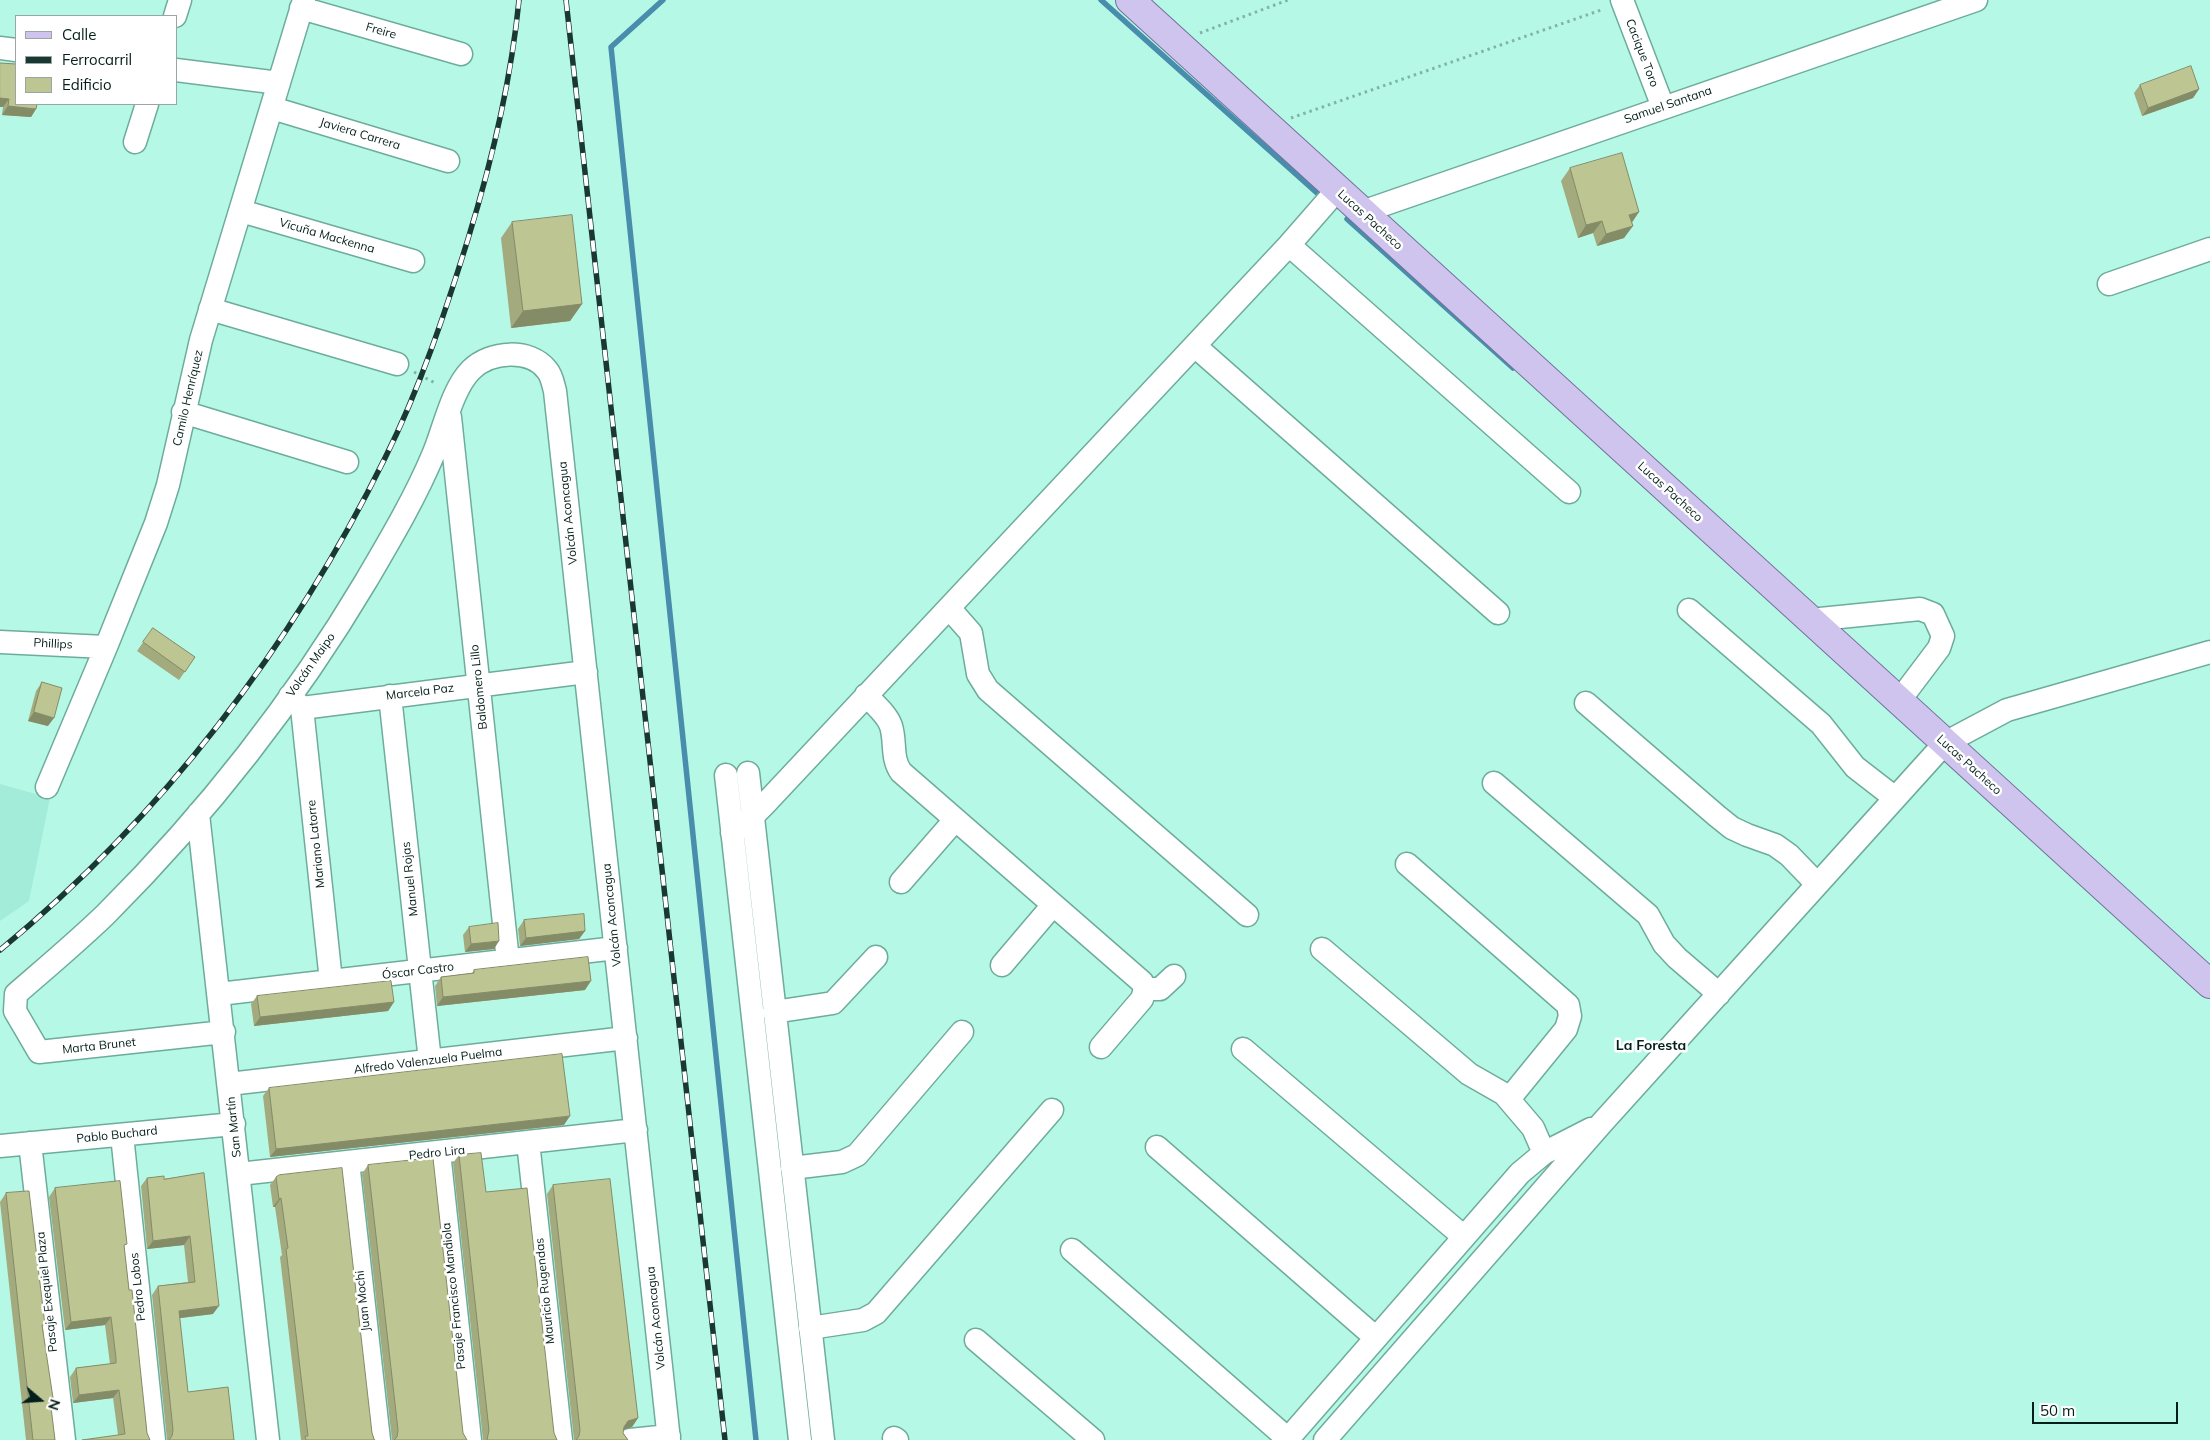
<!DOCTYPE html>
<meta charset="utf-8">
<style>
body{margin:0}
#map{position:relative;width:2210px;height:1440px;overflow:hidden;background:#b6f8e6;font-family:Mulish,sans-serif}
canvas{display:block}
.legend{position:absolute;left:15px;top:15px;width:162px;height:90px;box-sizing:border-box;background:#fff;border:1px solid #9ba5a3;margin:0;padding:6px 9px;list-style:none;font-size:15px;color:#041e19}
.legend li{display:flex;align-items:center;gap:10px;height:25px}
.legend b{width:25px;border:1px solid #9ba5a3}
.north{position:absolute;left:15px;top:1375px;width:50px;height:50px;-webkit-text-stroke:4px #fff;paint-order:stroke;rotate:108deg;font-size:14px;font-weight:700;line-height:20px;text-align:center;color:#041e19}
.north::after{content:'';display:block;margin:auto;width:18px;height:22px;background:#041e19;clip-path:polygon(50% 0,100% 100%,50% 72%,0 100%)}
.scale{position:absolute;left:2032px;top:1402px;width:146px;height:22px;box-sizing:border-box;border:2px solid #041e19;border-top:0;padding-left:6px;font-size:15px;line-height:18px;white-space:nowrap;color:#041e19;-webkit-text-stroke:4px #fff;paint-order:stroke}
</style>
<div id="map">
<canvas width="2210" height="1440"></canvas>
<ul class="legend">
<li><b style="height:6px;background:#cfc4ed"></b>Calle</li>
<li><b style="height:6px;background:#1a3832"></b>Ferrocarril</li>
<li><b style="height:14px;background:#bdc693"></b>Edificio</li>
</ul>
<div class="north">N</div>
<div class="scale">50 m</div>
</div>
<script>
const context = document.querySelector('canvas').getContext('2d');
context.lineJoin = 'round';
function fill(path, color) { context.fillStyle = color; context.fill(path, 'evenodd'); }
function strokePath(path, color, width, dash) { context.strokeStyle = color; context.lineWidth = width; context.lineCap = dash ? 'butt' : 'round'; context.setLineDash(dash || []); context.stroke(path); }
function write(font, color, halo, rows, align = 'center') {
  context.font = font + ' Mulish,sans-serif'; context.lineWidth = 5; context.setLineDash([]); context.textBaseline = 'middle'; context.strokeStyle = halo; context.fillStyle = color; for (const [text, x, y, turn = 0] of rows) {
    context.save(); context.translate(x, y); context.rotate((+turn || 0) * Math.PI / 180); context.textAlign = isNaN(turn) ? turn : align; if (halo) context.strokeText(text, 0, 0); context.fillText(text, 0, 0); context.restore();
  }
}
fill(new Path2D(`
 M0,784l50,14 -21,103 -29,20z`), '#a2ecd9');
strokePath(new Path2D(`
 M663,0l-52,47 145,1393
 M1101,0l216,193
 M1347,219l166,149`), '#498dad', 5.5);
const minor = new Path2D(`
 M1622,0l41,107
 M301,8l160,46
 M175,16l5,-16
 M0,48l16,2
 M176,70l103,13
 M272,108l176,53
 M135,142l12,-38
 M241,211l172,50
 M1362,212l614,-212
 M1289,245l280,247
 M2109,284l101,-35
 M210,309l187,55
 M1195,346l303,267
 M183,412l164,50
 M450,417l58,544
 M949,608l22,25 7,41 10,16 259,225
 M1689,610l132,114 34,43 40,31
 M1810,620l110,-11 13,5 10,22 -4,12 -40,53
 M0,642l106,5
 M866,695c9,10 21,19 25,31 5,16 0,32 10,46l241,210 3,7 -3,10 -41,48
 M290,696l12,12 284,-36
 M390,696l40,365
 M1586,703l131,113 15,12 15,7 28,10 14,10 28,29
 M302,708l29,273
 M748,773l75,667
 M726,775l74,665
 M1494,783l154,132 16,29 13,14 42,36
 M47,787l59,-140 50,-124 12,-38 33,-145 103,-340
 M198,814l70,626
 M732,833l20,-16 12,-12 525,-560 48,-55
 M1407,864l161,141 2,11 -4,13 -57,70
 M901,882l54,-62
 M1322,949l147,125 35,20 29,34 11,25
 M1002,965l51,-60
 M1145,989h15l14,-13
 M219,994l397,-46
 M774,1012l59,-9 43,-46
 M224,1032l-185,20 -24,-41 1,-17c30,-26 61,-52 90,-80 99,-99 188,-212 260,-333 24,-41 49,-83 67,-126 11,-26 19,-66 38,-85 19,-19 59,-22 76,0 5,6 6,14 8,21l114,1049
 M1243,1049l221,188
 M229,1084l397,-46
 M122,1135l32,305
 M528,1142l33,298
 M30,1143l34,297
 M0,1146l234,-22
 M1157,1147l219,191
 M439,1152l31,288
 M348,1162l31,278
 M792,1168l50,-6 15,-7 105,-123
 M239,1174l397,-44
 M1072,1250l216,189
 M810,1328l53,-8 13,-7 176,-203
 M976,1340l117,100
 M894,1438l3,2
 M630,1440l39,-4
 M1287,1440l233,-267 24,-20 47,-24
 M1325,1440l276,-316 344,-381 62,-33 203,-58`);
const major = new Path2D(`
 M1130,0l1080,984`);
strokePath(minor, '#6dac9c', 25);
strokePath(major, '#73709b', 30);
strokePath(new Path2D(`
 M1200,33l88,-33
 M1291,118l313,-109
 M414,372l23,12`), '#7fb4a6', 3, [2.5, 4]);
strokePath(minor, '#fff', 22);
strokePath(major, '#cfc4ed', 28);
const rail = new Path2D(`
 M566,0l159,1440
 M0,950c162,-133 293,-305 385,-492 35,-70 60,-145 83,-219 24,-78 43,-158 51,-239`);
strokePath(rail, '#1a3832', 5.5);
strokePath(rail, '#fff', 4, [11]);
fill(new Path2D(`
 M0,63l36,46 -5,8 -29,-2 1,-8h-3z
 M2140,85l59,4 -6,9 -51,18 -8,-23z
 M1570,168l62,55 -8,15 -27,8 -4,-13 -15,5 -17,-57z
 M512,222l70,82 -12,17 -59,7 -10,-90z
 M153,628l42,29 -16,23 -42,-29z
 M42,682l6,44 -20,-5 8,-30z
 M524,920l61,11 -6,8 -59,7 -2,-17z
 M469,927l25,22 -29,3 -2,-17z
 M474,970l111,20 -148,16 -2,-20 6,-9 31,-4z
 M257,996l137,6 -6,9 -134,15 -3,-22z
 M269,1088l295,37 -294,32 -7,-61z
 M459,1155l27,37 68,241 3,7h-74l-30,-277z
 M368,1165l95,268 4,7h-75l-30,-266z
 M204,1173l9,141 -34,4 9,74 46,48h-67l-15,-145 6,-9 30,-4 -4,-37 -37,4 -6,-63 6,-8 17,1z
 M276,1177l96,256 2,6 1,1h-74l-21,-183 2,-2 -7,-48h-2l-3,-22z
 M553,1185l85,233 -6,9 -9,2v4l5,7h-54l-27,-246z
 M55,1188l69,60 23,185 -29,2 -5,-37 -40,5 -3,-26 6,-9 34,-4 -5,-39 -40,5 -16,-133z
 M6,1193l37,135 7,74 5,38h-29l-26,-238z`), '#a3aa7e');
fill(new Path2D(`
 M2199,89l-6,9 -51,18 6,-8z
 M0,98l9,1 -6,8h-3z
 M8,106l28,3 -5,8 -29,-2z
 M1639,212l-8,12 -2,-9z
 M1602,221l-9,12 -15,5 8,-13z
 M1633,226l-9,12 -27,8 9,-12z
 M582,304l-12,17 -59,7 12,-17z
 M34,712l20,6 -6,8 -20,-5z
 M585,931l-6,8 -59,7 6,-8z
 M499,941l-5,8 -29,3 6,-8z
 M591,981l-6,9 -148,16 6,-9z
 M394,1002l-6,9 -134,15 6,-9z
 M570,1116l-6,9 -294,32 6,-8z
 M281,1198l-6,9h-2l6,-8z
 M190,1236l-6,9 -37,4 6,-8z
 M219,1306l-6,8 -40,5 6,-8z
 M111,1317l-6,8 -40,5 6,-8z
 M119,1390l-6,8 -40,5 6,-8z
 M638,1418l-6,9 -10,3 6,-9z`), '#848b67');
const building = new Path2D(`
 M0,63l16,1v40h21l-1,5 -28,-3 1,-7 -9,-1z
 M2191,66l8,23 -51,19 -8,-23z
 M1622,153l17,59 -10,3 4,11 -27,8 -4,-13 -16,4 -16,-57z
 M572,215l10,89 -59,7 -11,-89z
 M153,628l42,29 -10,15 -42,-30z
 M42,682l20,6 -8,30 -20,-6z
 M584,914l1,17 -59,7 -2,-18z
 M498,923l1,18 -28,3 -2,-17z
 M588,957l3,24 -148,16 -2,-20 33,-4v-3z
 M391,981l3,21 -134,15 -3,-21z
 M562,1054l8,62 -294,33 -7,-61z
 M481,1153l5,39 41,-4 27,245 3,7h-70l2,-10 -30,-275z
 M433,1158l30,275 4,7h-73l3,-3 1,-7 -30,-265z
 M342,1168l30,265 2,6 1,1h-69l-1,-4h3l-22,-187 2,-1 -7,-50 -2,1 -3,-22 3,-2z
 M204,1173l15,133 -40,5 9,81 40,-5 6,53h-65l3,-4 1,-6 -15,-144 37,-4 -5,-46 -37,5 -6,-63 17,-2v3z
 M610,1179l28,239 -10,3 -4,6 -1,6 5,7h-52l3,-4 1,-6 -27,-245z
 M120,1181l7,63 -3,1 5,45h3l15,143 3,7h-68l43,-6 -6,-44 -40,5 -3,-27 40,-5v-5l-5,-41 -40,5 -16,-134z
 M27,1191h2l16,134h-3l11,73 -3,1 5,41h-22l-27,-247z`);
fill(building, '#bdc693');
strokePath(building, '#848b67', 1);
write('12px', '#041e19', '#fff', [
 ["Freire",381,31,16],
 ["Cacique Toro",1642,53,69],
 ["Samuel Santana",1668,105,-19],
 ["Javiera Carrera",360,134,17],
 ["Lucas Pacheco",1370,220,42],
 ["Vicuña Mackenna",327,236,16],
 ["Camilo Henríquez",188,398,-77],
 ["Lucas Pacheco",1670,492,42],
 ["Volcán Aconcagua",568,513,-96],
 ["Phillips",53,644,3],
 ["Volcán Maipo",311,665,-55],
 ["Baldomero Lillo",479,687,-96],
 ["Marcela Paz",420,692,-7],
 ["Lucas Pacheco",1969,765,42],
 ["Mariano Latorre",316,844,-96],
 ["Manuel Rojas",410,879,-96],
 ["Volcán Aconcagua",612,915,-96],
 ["Óscar Castro",418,971,-7],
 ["Marta Brunet",99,1046,-6],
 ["Alfredo Valenzuela Puelma",428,1061,-7],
 ["San Martín",234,1127,-96],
 ["Pablo Buchard",117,1135,-6],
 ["Pedro Lira",437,1153,-6],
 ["Pedro Lobos",138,1287,-96],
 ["Mauricio Rugendas",545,1291,-96],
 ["Pasaje Exequiel Plaza",47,1292,-96],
 ["Pasaje Francisco Mandiola",454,1296,-96],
 ["Juan Mochi",363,1301,-96],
 ["Volcán Aconcagua",656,1318,-96]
]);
write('bold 14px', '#041e19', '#fff', [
 ["La Foresta",1651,1046]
]);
</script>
